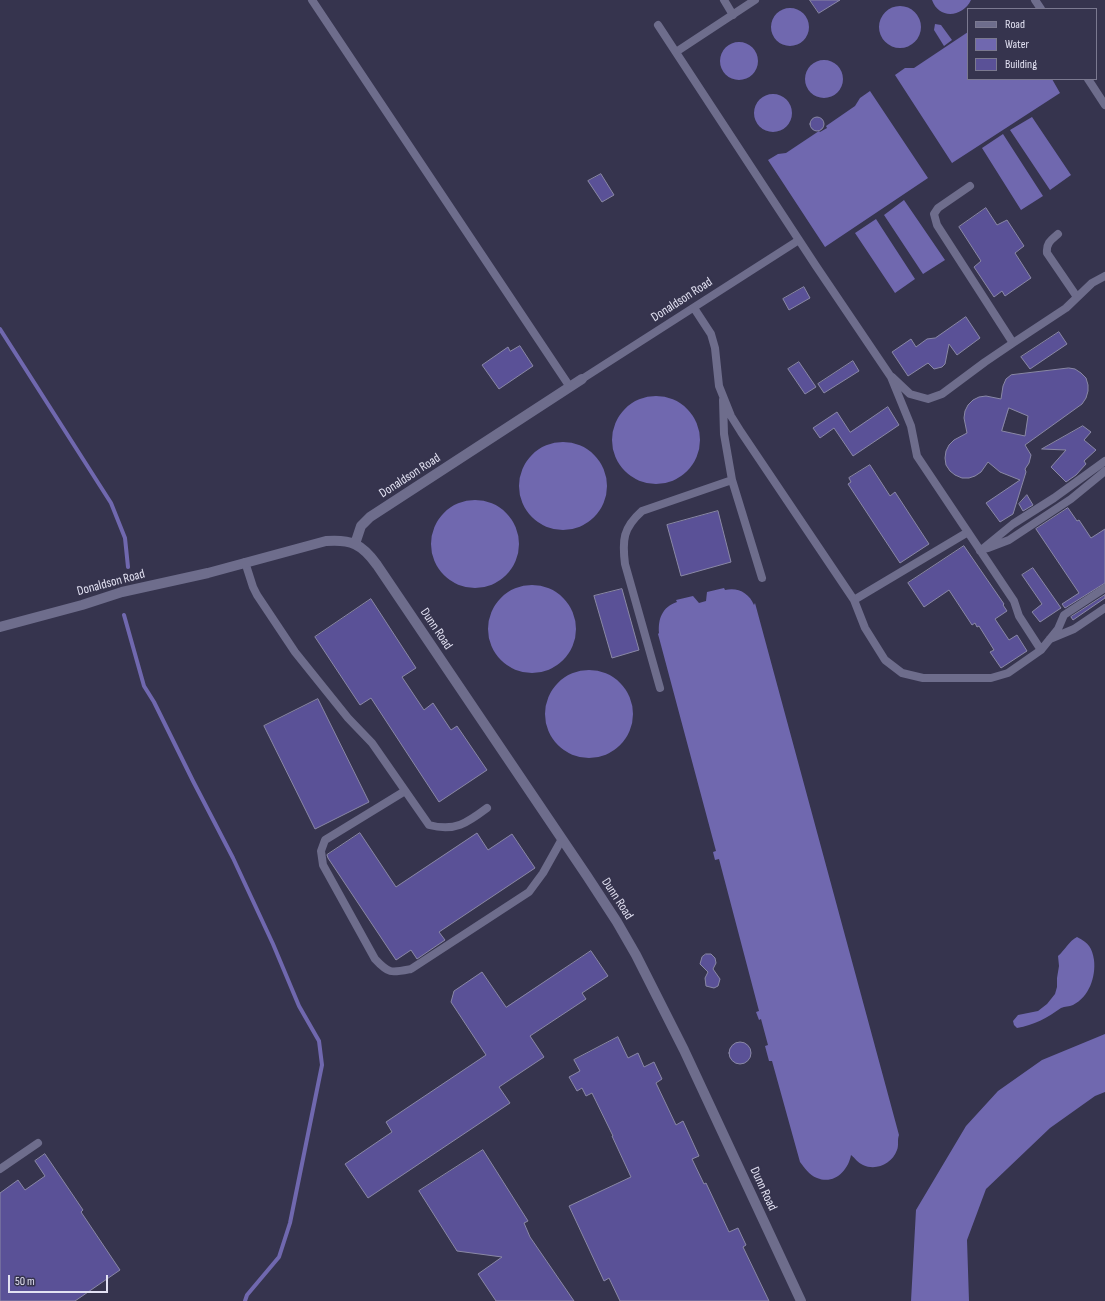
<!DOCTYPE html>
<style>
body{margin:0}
#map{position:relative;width:1105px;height:1301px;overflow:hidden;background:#36344e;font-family:"Sofia Sans Condensed",sans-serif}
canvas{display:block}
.legend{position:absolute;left:967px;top:8px;width:130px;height:72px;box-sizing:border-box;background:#36344e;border:1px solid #7b7990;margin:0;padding:5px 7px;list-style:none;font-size:12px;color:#e2e1f2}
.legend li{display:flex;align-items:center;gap:8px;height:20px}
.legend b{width:20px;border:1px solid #7b7990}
.scale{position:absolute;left:8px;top:1275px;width:100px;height:18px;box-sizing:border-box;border:2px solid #e2e1f2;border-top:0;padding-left:5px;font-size:12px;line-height:14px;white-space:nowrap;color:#e2e1f2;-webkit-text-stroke:3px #36344e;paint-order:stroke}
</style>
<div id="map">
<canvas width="1105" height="1301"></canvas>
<ul class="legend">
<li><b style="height:5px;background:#6e6d8c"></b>Road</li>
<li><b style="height:11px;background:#7068af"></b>Water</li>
<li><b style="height:11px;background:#5a5197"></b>Building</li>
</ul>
<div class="scale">50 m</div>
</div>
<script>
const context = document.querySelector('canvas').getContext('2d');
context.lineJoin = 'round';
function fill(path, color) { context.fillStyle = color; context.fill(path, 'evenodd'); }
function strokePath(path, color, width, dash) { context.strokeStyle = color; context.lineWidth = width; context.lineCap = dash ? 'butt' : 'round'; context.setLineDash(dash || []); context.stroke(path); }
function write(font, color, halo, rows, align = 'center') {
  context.font = font + ' "Sofia Sans Condensed",sans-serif'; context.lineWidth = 4; context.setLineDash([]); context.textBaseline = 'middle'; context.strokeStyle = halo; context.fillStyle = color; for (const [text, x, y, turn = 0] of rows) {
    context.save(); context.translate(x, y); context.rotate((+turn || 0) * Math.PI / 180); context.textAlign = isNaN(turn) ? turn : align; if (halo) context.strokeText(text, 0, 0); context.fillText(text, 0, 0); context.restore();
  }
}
fill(new Path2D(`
 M932,0h39c-8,17 -32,20 -39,0z
 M879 27a21 21 0 1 1 42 0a21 21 0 1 1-42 0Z
 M771 27a19 19 0 1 1 38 0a19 19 0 1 1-38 0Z
 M935,24l6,1 11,15 -8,6 -10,-16z
 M968,32v47h84l8,14 -108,70 -57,-88 10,-7h9z
 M720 61a19 19 0 1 1 38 0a19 19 0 1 1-38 0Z
 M805 79a19 19 0 1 1 38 0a19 19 0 1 1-38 0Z
 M870,91l58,87 -103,69 -57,-87 10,-6 8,-1 33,-22 1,1 7,-4 -1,-2 29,-20 5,-8z
 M754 113a19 19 0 1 1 38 0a19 19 0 1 1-38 0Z
 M1032,117l39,58 -21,15 -40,-60z
 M1003,134l40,62 -22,14 -39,-62z
 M904,200l41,60 -22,14 -39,-59z
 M876,219l39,60 -20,14 -40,-60z
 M612 440a44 44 0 1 1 88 0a44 44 0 1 1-88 0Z
 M519 486a44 44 0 1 1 88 0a44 44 0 1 1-88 0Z
 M431 544a44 44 0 1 1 88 0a44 44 0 1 1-88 0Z
 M488 629a44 44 0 1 1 88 0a44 44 0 1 1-88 0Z
 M724,588l1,2c13,-3 24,3 29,15l1,-2 144,532c-2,5 0,10 -2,15 -5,14 -21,21 -34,15 -5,-2 -8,-7 -12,-10 -3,16 -17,30 -34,23 -8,-3 -13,-11 -17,-16l-28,-101h-3l-4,-15 3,-1 -7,-26 -2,1 -3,-8 3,-1 -40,-152 -4,1 -2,-8 3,-1 -58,-217 1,-1c-1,-14 3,-26 18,-31l-1,-2 17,-4 6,7 7,-2 1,-9z
 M545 714a44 44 0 1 1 88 0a44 44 0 1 1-88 0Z
 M1077,937c12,6 15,11 17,23 2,17 -5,37 -21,45 -4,2 -8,1 -12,3 -14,10 -27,17 -44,20l-3,-3 -1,-4 5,-6 20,-4 9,-7 8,-10 2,-7v-9l2,-12 -1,-10c7,-6 11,-15 19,-19z
 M1105,1034v58l-10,4 -45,32 -64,61 -19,51 2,61h-58l5,-91 50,-84 32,-35 44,-31z`), '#7068af');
strokePath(new Path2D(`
 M0,329l111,174 14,35 3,29
 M124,615l20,71 10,16 39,79 40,77 40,86 26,62 20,35 3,24 -32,158 -11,34 -32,38 -2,6`), '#7068af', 4);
const building = new Path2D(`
 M810,0h30l-21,13z
 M810 124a7 7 0 1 1 14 0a7 7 0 1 1-14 0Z
 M601,174l13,21 -12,7 -14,-21z
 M986,208l11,17 10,-5 17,26 -9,7 16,25 -26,18 -3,-5 -8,6 -20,-30 7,-6 -22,-34z
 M804,287l6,11 -21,12 -6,-11z
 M966,317l14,21 -23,17 -8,-11 -4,20 -3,3 -8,2 -6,-6 -20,13 -16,-24 19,-13 5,8 11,-8 8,-1z
 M1059,332l8,12 -37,25 -9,-12z
 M520,346l13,20 -34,23 -17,-24 26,-18 2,4z
 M853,361l6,10 -35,22 -6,-9z
 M799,362l17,25 -11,7 -17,-25z
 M1069,368l6,1 6,4 5,5 2,7v6l-2,7 -4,6 -57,41 6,10 -2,8 -4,6 1,3 -13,42 -13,8 -14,-19 34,-23 -20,-8 -12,-10 -7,10 -6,4 -6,2h-7l-7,-3 -5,-4 -4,-6 -1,-7 1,-7 3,-6 5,-5 13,-7 -3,-15 1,-7 3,-6 5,-5 6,-3 7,-1 15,3 2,-13 3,-7 5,-4zM1009,408l19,8 -3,20 -23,-5z
 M888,407l11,18 -46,31 -19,-28 -14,10 -7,-10 24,-16 13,20z
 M1083,426l8,6 -7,8 12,10 -12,11 2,3 -10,11 -10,7 -15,-15 15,-17 -24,-1z
 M870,465l20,31 5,-4 34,52 -29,19 -52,-79 3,-2 -2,-4z
 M1027,495l6,10 -10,6 -4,-7z
 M1068,508l9,13 2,-1 12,18 14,-9v54l-40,25 -3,-4 17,-11 -43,-64z
 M718,511l13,51 -50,14 -14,-51z
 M964,546l40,58 -1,1 4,6 -12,8 14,21 8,-5 10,16 -26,17 -11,-16 4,-2 -15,-24 -2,1 -2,-4 -3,2 -23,-35 -25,17 -16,-24z
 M1033,568l28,40 -21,14 -8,-10 10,-8 -20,-29z
 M622,589l17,61 -27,8 -18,-62z
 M1105,595v3l-32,22 -2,-3z
 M371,599l45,69 -14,9 22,33 9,-7 18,27 6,-4 30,44 -48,32 -68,-104 -11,7 -45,-68z
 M318,699l51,103 -54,27 -51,-103z
 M360,833l36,54 81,-54 11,17 24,-16 23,34 -96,64 6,8 -28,19 -6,-9 -15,10 -68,-102 -1,-3z
 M591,951l17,25 -26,17 4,6 -56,37 14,21 -45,30 11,16 -142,95 -23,-34 47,-32 -6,-10 100,-67 -35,-53 3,-11 28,-19 24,35z
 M706,954h5l4,4 1,5 -3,6 7,10 -2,7 -4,2 -8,-2 -1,-8 3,-6 -8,-8 2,-7z
 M618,1037l10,21 10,-5 6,14 10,-5 8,17 -6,4 20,42 7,-4 16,35 -7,3 12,25 2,-1 23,49 9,-4 8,17 -3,2 26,54h-149l-11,-23 -5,3 -35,-75 62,-29 -19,-41h1l-21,-43 -6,3 -4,-8 -5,3 -8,-14 11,-6 -6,-11z
 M729 1053a11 11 0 1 1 22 0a11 11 0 1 1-22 0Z
 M483,1150l45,71 -4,2 6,14 44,64h-78l-18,-27 24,-17 -45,-6 -38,-60z
 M45,1154l38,56 -2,2 39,58 -45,31h-75v-108l18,-13 7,10 20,-14 -10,-15z`);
fill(building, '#5a5197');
strokePath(building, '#8a88a6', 1);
strokePath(new Path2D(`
 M312,0l258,387
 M724,0l9,15
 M1035,0l6,9
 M658,25l158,241 75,111 20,49 6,30 97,145 5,15 22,34
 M676,52l79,-52
 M1088,79l17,26
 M1058,234c-7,6 -12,9 -11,19l30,44
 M694,308l17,26 4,14 4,38 12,30 10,16 113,168 11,28 20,32 17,13 21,5h68l17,-5 33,-23 17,-21 6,-14 41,-27
 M1013,343l53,-35 26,-25 13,-7
 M892,377l18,17 18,5 14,-5 43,-32 28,-19 -76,-118 -3,-11 4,-6 32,-22
 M582,379l217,-139
 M723,400l1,34 8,46 30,98
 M988,548l21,-8 62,-41 34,-28
 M980,551l33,-27 41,-26 51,-37
 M245,562l8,25 4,8 38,57 53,66 24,25 57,82c26,7 38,-2 58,-17
 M854,600l114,-68
 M1050,639l24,-10 31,-21
 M660,688l-35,-124c-3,-24 -2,-36 17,-53l90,-31
 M405,791l-80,49 -4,11 2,14 52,94c14,15 16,14 36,10l118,-77 14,-19 19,-34
 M0,1169l38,-26`), '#6e6d8c', 8);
strokePath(new Path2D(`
 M355,544l6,-18 9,-9 212,-138
 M0,627l82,-22 40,-13 86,-19 118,-32c25,-2 36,3 51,24l210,311 30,46 19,33 48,95 117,251`), '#6e6d8c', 10);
write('13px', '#e2e1f2', '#36344e', [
 ["Donaldson Road",682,300,-33],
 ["Donaldson Road",410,476,-33],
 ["Donaldson Road",111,583,-15],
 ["Dunn Road",436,629,56],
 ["Dunn Road",617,899,57],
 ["Dunn Road",763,1189,65]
]);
</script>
